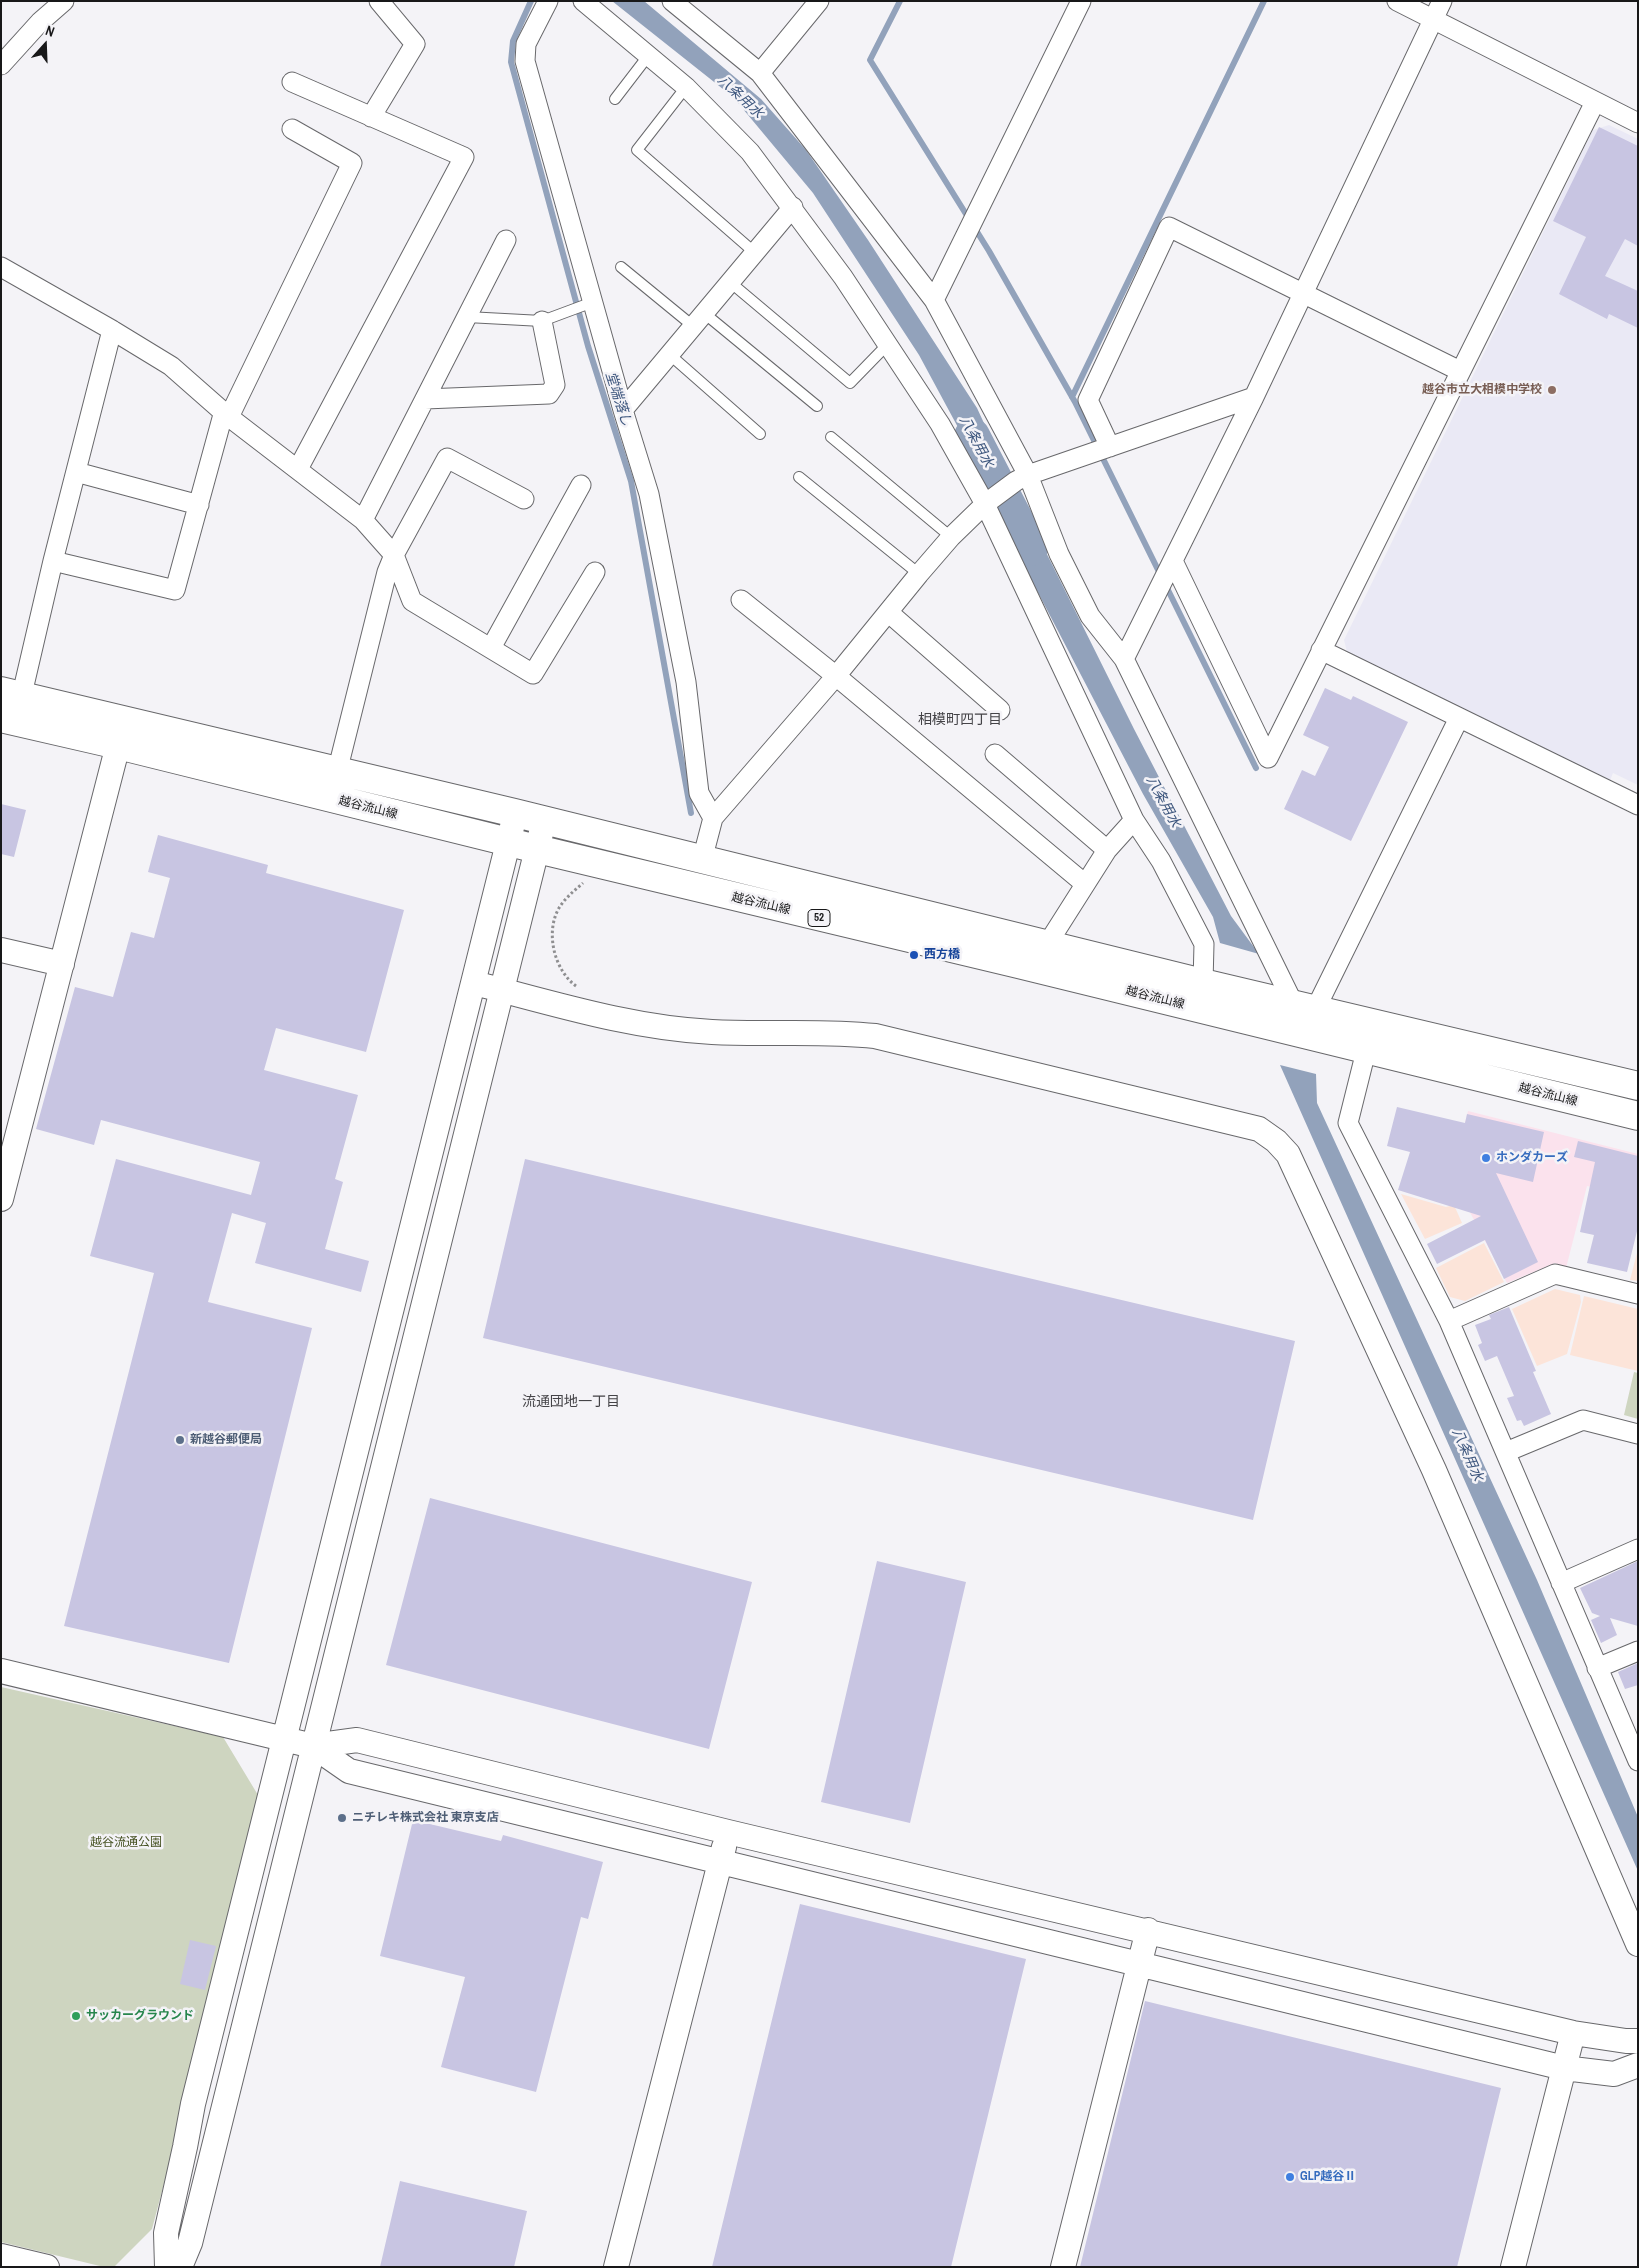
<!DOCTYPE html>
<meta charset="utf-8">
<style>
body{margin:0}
#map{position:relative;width:1639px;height:2268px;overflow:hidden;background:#f4f3f7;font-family:"Archivo Narrow",sans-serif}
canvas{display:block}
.frame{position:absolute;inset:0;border:2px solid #181819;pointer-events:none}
.north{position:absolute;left:20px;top:20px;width:50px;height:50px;-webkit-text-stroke:4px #f4f3f7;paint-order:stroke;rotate:20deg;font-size:14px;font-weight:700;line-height:20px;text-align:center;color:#181819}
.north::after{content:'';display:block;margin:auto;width:18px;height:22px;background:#181819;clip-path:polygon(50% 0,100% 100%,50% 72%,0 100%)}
</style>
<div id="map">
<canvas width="1639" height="2268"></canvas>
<div class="frame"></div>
<div class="north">N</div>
</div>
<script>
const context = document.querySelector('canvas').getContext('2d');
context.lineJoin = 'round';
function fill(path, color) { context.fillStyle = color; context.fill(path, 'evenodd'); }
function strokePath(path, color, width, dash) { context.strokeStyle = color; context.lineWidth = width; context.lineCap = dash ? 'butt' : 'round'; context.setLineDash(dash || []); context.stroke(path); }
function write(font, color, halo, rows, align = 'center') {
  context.font = font + ' "Archivo Narrow","Noto Sans JP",sans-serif'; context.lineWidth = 5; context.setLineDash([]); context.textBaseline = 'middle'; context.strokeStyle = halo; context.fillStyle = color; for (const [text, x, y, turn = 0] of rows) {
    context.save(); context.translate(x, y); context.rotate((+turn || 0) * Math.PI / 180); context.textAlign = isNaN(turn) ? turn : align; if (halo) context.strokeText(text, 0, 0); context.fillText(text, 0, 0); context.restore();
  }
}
fill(new Path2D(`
 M1468,1111l170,43v44l-51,-12 -21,82 -11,-5 -48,20 -56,-107z`), '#fbe2ed');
fill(new Path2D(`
 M1401,1194l45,13 8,-2 8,18 -37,16z
 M1484,1243l20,39 -39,19 -15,-4 -14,-29z
 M1638,1249v32l-8,-1z
 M1555,1289l25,6 1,7 -14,52 -30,12 -25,-57z
 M1584,1296l54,13v62l-68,-16z`), '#fce4d9');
fill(new Path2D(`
 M1609,125l29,14v646l-25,-12 -4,10 -262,-131 -3,-12 249,-510z`), '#eae9f5');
fill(new Path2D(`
 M1634,1372l4,1v46l-14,-4z
 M1,1687l222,50 41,68 -112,424 -38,38h-10l-103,-25z`), '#ced5c0');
fill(new Path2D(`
 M612,1h32l117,98 45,51 62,90 109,168 30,65 -19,10 -69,-128 -106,-162 -80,-96z
 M1018,496l116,233 97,187 28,38 -39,-11 -7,-26 -70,-123 -147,-282z
 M1280,1065l36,9 1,29 220,477 101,237v54z`), '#92a2bb');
strokePath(new Path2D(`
 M531,1l-18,40 -2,21 77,284 43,135 60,332
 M900,1l-30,59 119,191 86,151 181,366
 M1072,397l192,-396`), '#92a2bb', 6);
strokePath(new Path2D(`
 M972,436l58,112`), '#92a2bb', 36);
fill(new Path2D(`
 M1599,127l39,19v100l-13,-7 -20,37 33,15v37l-29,-14 -2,5 -48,-25 27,-57 -33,-16z
 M1325,688l26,12 2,-4 55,26 -57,119 -67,-32 18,-39 13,6 14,-29 -26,-12z
 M1,804l25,6 -12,47 -13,-3z
 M158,835l110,30 -2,8 138,37 -38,142 -90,-24 -12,42 94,25 -23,84 8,3 -18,67 44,12 -8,31 -106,-29 11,-40 -34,-10 -24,89 104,26 -83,335 -165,-37 90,-353 -64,-17 26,-97 135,36 9,-33 -159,-42 -7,25 -58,-16 39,-142 38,10 18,-65 23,6 16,-60 -22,-6z
 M1397,1107l68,16 2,-9 77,18 -11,50 -37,-9 42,89 -34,17 -19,-39 -48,24 -10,-20 54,-28 -83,-26 12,-38 -23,-6z
 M1578,1141l60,15v71l-11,45 -40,-9 7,-28 -14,-3 15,-70 -21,-5z
 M525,1159l770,182 -42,179 -770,-182z
 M1509,1307l27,64 -3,1 18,42 -27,12 -3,-6 -4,1 -10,-23 7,-2 -17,-40 -12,5 -7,-16 4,-2 -7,-18 16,-6 -2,-4z
 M430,1498l322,84 -43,167 -323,-84z
 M877,1561l89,21 -56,241 -89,-21z
 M1638,1561v65l-28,-8 7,17 -16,8 -10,-23 9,-4 -8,-3 -12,-25z
 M1638,1663v22l-13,4 -7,-17z
 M413,1820l88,21 2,-6 100,27 -15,57 -7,-2 -45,175 -95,-25 24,-90 -85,-21z
 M800,1904l226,55 -75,308h-239z
 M190,1940l26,6 -11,44 -25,-6z
 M1145,2001l356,87 -44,179h-377z
 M400,2181l127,30 -13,56h-134z`), '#c8c5e2');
const service = new Path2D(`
 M686,87l-49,63 117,102
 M615,99l33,-43
 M621,267l72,59
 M730,282l120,101 37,-38
 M704,313l113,93
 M467,317l75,4 51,-19
 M669,354l91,80
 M831,437l120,100
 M799,477l120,97`);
const minor = new Path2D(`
 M548,1l-22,43 -1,17 98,349 26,84 37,188 13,111 14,25
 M583,1l103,86 64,65 93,125 97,147 45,80 149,316 27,41 43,83 -1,39
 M672,1l88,72 174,227 94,175 31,79 31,62 34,43 169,344
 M1397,1l241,122
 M1,65l39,-43 24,-21
 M760,73l59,-72
 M292,82l172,75 -166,312
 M371,117l44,-73 -36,-43
 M1,267l111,63 59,36 58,51 134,103 31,35 -7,17 -50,200
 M934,300l147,-299
 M425,399l124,-5 6,-9 -13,-64
 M623,410l170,-203
 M229,417l123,-254 -60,-34
 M1110,447l-22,-47 81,-173 291,144
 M76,472l123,33
 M524,499l-77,-41 -53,97 18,46 121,73 62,-102
 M363,520l143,-280
 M53,561l122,29 49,-179
 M1173,561l95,197 327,-656
 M741,600l95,76 249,208
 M888,612l112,98
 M491,648l90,-163
 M1321,650l317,155
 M1124,659l130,-262
 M19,707l34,-146 59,-231
 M995,754l112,96
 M702,860l11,-42 123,-142 83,-102 32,-37 34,-33 31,-23 12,-6 226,-78 188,-396
 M1048,943l59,-93 27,-30
 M1316,1008l143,-290
 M1366,1051l-18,72 101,198 189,440
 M1449,1321l106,-47 83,20
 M1506,1452l77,-32 55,14
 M1561,1583l77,-34
 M1597,1668l41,-17`);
const tertiary = new Path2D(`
 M1,950l61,14
 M474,983c78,20 157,45 238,49 54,3 108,-2 163,4l384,93 17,12 12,13 146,316 204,474
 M1,1199l117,-454
 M1,1671l312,75 36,25 1215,297 50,6 24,-9
 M313,1746l44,-6 371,92 845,201 53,8h12
 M1,2256l46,11
 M167,2267l-1,-34 19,-86 8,-43 320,-1281
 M180,2267l10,-24 354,-1422
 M616,2267l108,-420
 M1063,2267l85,-337
 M1513,2267l60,-234`);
const primary = new Path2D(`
 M1,691l514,122 688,170 435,103
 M1,718l117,27 419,104 481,115 620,152`);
strokePath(service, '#68686b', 12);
strokePath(minor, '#68686b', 21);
strokePath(tertiary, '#68686b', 26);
strokePath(primary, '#68686b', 30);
strokePath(new Path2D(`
 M576,986c-22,-16 -31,-54 -17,-78 6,-10 15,-17 24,-25`), '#8f8f91', 3, [2.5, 2.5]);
strokePath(service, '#fff', 10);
strokePath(minor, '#fff', 19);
strokePath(tertiary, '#fff', 24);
strokePath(primary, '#fff', 28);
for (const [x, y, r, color] of [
 [1552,390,5,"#8d6e63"],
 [914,955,5,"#1a4fb4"],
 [1486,1158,5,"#3f7fe0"],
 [180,1440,5,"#5c6f8a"],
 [342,1818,5,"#5c6f8a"],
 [76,2016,5,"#2e9e5b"],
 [1290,2177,5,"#3f7fe0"]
]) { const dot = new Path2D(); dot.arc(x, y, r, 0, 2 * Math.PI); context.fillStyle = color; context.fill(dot); strokePath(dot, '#f4f3f7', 2); }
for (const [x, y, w] of [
 [819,918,22]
]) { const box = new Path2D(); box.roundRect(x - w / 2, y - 8.5, w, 17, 4); context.fillStyle = '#f4f3f7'; context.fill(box); strokePath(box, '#181819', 1); }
write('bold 11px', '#181819', null, [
 ["52",819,918]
]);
write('bold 12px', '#785e54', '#f4f3f7', [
 ["越谷市立大相模中学校",1542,390]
], 'right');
write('12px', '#181819', '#f4f3f7', [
 ["越谷流山線",368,808,14],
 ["越谷流山線",761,904,13],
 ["越谷流山線",1155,998,14],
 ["越谷流山線",1548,1095,14]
]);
write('bold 12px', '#164399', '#f4f3f7', [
 ["西方橋",924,955]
], 'left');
write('bold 12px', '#366cbe', '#f4f3f7', [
 ["ホンダカーズ",1496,1158],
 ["GLP越谷Ⅱ",1300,2177]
], 'left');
write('bold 12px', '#4e5e75', '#f4f3f7', [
 ["新越谷郵便局",190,1440],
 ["ニチレキ株式会社 東京支店",352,1818]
], 'left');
write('12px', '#475324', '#f4f3f7', [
 ["越谷流通公園",126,1843]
]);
write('bold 12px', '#27864d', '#f4f3f7', [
 ["サッカーグラウンド",86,2016]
], 'left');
write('italic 14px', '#3e577e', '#f4f3f7', [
 ["八条用水",740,97,43],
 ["堂端落し",618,399,72],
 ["八条用水",976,442,62],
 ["八条用水",1163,802,62],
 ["八条用水",1467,1455,66]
]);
write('14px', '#444347', '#f4f3f7', [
 ["相模町四丁目",960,720],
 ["流通団地一丁目",571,1402]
]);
</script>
